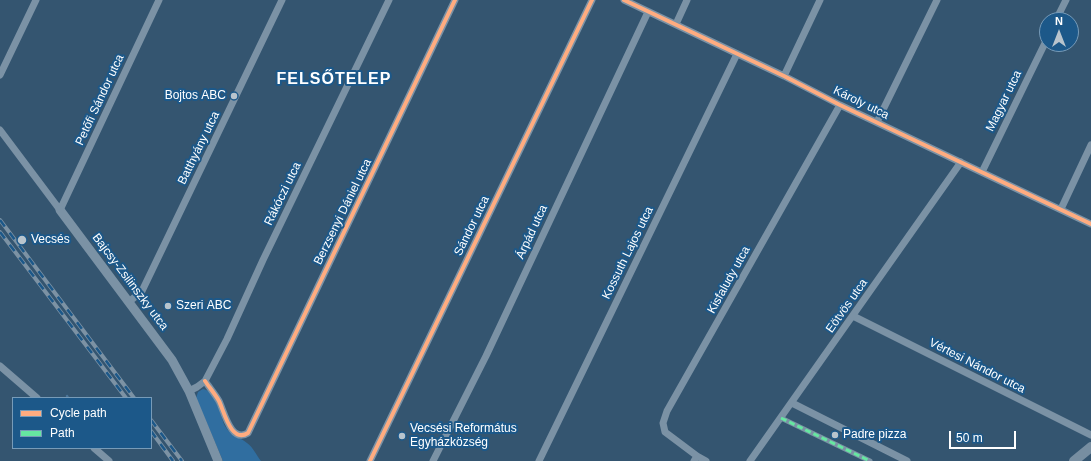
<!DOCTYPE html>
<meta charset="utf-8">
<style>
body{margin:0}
#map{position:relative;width:1091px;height:461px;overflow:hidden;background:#345570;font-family:Arial,sans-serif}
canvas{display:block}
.legend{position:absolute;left:12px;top:397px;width:140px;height:52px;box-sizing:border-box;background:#1c5889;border:1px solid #779bb8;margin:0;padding:5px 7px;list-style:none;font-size:12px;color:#fff}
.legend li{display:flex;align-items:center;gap:8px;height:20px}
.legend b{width:20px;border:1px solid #779bb8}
.north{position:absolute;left:1039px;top:12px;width:40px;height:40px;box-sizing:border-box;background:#1c5889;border:1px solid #779bb8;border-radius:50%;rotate:0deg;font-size:11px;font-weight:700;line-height:16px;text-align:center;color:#fff}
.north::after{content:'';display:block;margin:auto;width:14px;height:18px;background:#b8c4cd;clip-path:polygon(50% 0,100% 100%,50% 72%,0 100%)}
.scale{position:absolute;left:949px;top:431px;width:67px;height:18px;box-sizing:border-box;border:2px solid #fff;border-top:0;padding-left:5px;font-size:12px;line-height:14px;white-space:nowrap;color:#fff;-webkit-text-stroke:3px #1c5889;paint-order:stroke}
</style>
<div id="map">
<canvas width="1091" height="461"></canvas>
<ul class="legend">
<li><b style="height:5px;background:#ffac80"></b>Cycle path</li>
<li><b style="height:5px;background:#66e7a1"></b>Path</li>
</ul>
<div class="north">N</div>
<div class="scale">50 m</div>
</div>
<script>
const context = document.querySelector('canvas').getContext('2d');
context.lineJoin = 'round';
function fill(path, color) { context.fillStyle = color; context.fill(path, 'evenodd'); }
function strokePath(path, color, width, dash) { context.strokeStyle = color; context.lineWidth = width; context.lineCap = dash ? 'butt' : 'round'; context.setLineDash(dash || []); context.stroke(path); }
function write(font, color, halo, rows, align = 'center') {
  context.font = font + ' Arial,sans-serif'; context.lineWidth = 4; context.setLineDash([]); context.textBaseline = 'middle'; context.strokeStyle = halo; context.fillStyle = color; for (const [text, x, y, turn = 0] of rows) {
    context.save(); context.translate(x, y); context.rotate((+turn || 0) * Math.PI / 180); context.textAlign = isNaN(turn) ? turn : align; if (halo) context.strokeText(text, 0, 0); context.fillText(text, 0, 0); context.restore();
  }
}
fill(new Path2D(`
 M203,389c14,2 17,27 22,37 6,11 14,10 22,17 6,4 10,13 14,18h-38l-27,-63 2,-6z`), '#306ea0');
strokePath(new Path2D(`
 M67,396l1,2`), '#4c7699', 2.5);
strokePath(new Path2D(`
 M781,418l89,43`), '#7b92a5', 5);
strokePath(new Path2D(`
 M624,0l160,76 56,29 251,119
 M1056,20l10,-20
 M676,24l11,-24
 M0,75l36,-75
 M784,76l36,-76
 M877,122l60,-122
 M0,130l60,80 99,-210
 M982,172l65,-133
 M1061,209l30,-64
 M130,301l12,-10 140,-291
 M853,316l238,119
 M0,366l37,32
 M205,381c4,6 10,13 14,20 5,10 12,43 29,32l207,-433
 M189,391l8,-4 8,-6 22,-42 36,-79 126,-260
 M792,403l115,58
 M94,448l15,13
 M697,456l-32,-24 -2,-9 4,-12 173,-306
 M370,461l222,-461
 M433,461l53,-105 162,-344
 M539,461l198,-407
 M694,461l3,-5 9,5
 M750,461l211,-299`), '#7b92a5', 7);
strokePath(new Path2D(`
 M60,210l112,150 17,31 29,70`), '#7b92a5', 9);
strokePath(new Path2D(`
 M1074,461l17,-14`), '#778ea1', 10);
const rail = new Path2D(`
 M0,220l134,178
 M0,232l126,166
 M151,420l31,41
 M151,431l22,30`);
strokePath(rail, '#7c92a4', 4);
strokePath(rail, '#1c5889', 2.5, [8]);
strokePath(new Path2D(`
 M781,418l89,43`), '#66e7a1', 3, [6, 3]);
strokePath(new Path2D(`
 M624,0l160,76 56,29 251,119
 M205,381c4,6 10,13 14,20 5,10 12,43 29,32l207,-433
 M370,461l222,-461`), '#ffac80', 4);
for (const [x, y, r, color] of [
 [234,96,4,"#b8c4cd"],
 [22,240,5,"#b8c4cd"],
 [168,306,4,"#b8c4cd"],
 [835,435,4,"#b8c4cd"],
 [402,436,4,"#b8c4cd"]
]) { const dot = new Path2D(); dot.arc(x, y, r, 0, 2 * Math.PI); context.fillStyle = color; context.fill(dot); strokePath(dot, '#1c5889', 1.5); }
write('12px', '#fff', '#1c5889', [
 ["Bojtos ABC",226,96,"right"],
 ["Vecsés",31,240],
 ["Szeri ABC",176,306],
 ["Vecsési Református",410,429],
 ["Egyházközség",410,443],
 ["Padre pizza",843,435]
], 'left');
write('12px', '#fff', '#1c5889', [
 ["Petőfi Sándor utca",100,100,-65],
 ["Magyar utca",1004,101,-64],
 ["Károly utca",861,103,26],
 ["Batthyány utca",199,148,-64],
 ["Rákóczi utca",283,194,-64],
 ["Berzsenyi Dániel utca",343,212,-64],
 ["Sándor utca",472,226,-64],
 ["Árpád utca",532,232,-65],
 ["Kossuth Lajos utca",628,253,-64],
 ["Kisfaludy utca",729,280,-61],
 ["Bajcsy-Zsilinszky utca",130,282,53],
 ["Eötvös utca",847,306,-55],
 ["Vértesi Nándor utca",977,366,27]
]);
context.letterSpacing = '1px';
write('bold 16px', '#fff', '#1c5889', [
 ["FELSŐTELEP",334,80]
]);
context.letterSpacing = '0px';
</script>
